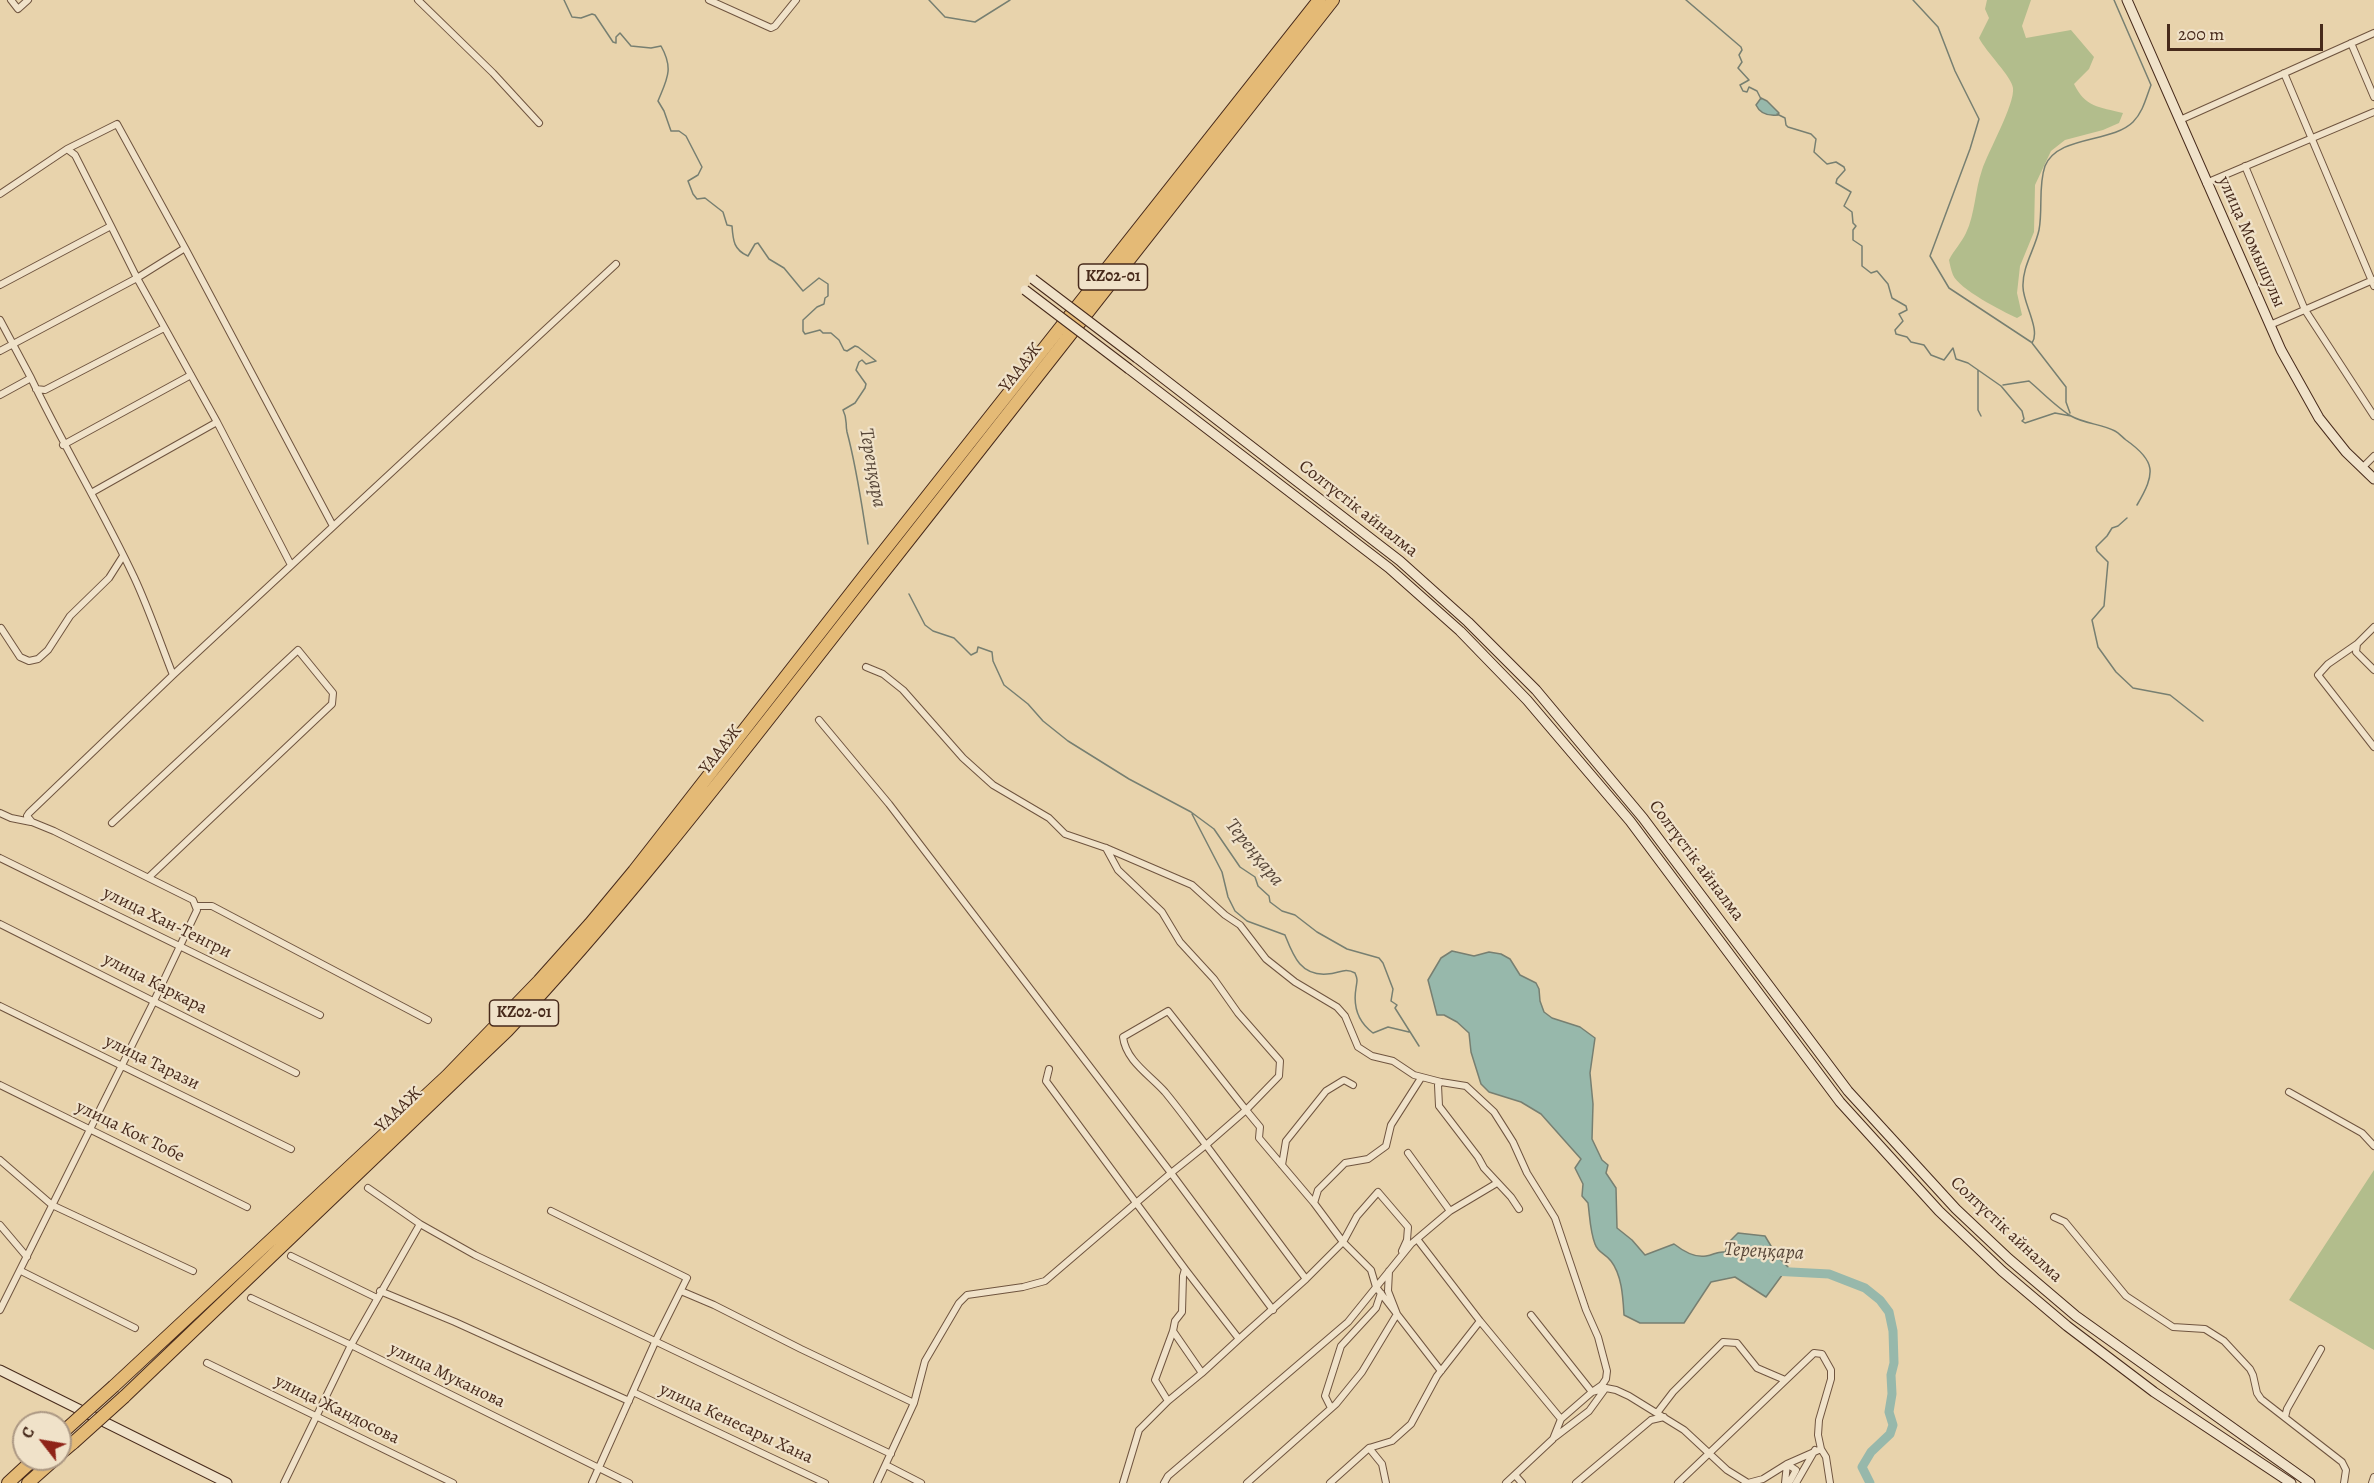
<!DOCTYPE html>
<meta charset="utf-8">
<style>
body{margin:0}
#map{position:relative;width:2374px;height:1483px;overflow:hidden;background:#e8d3ac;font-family:Alegreya,serif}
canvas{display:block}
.north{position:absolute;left:12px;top:1411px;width:60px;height:60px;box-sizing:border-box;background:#f0e2c9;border:2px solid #ac9883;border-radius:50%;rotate:301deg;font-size:16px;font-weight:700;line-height:24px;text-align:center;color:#472a1b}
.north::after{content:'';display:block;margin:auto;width:21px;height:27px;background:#8f2418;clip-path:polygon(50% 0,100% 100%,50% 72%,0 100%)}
.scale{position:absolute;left:2167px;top:24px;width:156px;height:27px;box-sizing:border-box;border:3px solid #472a1b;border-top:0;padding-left:8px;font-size:18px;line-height:21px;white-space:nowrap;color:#472a1b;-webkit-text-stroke:4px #f0e2c9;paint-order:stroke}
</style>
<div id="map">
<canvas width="2374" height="1483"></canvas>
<div class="north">С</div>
<div class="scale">200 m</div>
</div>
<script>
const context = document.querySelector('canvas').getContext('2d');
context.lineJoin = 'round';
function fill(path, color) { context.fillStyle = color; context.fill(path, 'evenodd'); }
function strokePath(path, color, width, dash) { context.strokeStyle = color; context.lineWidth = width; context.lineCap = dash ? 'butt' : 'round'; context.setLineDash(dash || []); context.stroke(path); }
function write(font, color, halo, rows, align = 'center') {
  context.font = font + ' Alegreya,serif'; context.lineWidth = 4.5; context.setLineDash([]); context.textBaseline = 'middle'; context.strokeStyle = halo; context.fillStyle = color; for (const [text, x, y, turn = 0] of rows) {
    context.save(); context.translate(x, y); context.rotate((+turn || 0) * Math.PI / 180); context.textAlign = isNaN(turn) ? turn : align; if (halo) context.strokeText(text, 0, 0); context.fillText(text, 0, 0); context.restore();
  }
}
fill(new Path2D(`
 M1987,0h44l-9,26 4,12 45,-8 23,27 -5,12 -15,15c11,23 25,23 49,29l-4,10 -16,7 -38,10 -14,11 -16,34 -1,47 -14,34 -3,27 5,22 -5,3c-15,-7 -58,-29 -64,-43 -2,-5 -3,-10 -4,-15 5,-10 13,-18 17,-27 9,-19 9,-43 16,-63 6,-18 33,-66 31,-82 -1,-11 -27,-36 -34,-50l10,-20 -4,-9z
 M2374,1170v180l-85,-50z`), '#b2bd8c');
const water = new Path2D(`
 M1761,98l6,3 12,12 -1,2c-9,1 -18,-1 -22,-10z
 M1452,951l22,5 15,-4 12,2 9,5 10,16 16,8 3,6 1,12 4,11 8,6 28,9 15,11 -5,35 3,31 -1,35 10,21 6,5 -2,8 10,15 1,40 15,12 13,15 29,-11c9,7 21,14 32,12 8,-1 11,-5 19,-4l5,-11 8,-8 27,3 12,20 11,11 -22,30 -31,-20 -24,5 -27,41h-44l-16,-8c-1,-17 -2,-40 -13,-54 -5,-7 -13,-8 -16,-17 -5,-13 -5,-26 -7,-41l-6,-7 1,-12 -8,-16 6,-9 -40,-45 -20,-12 -32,-10 -8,-8 -10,-32 -2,-19 -12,-11 -13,-7h-7l-9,-35 13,-22z`);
fill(water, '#97b8ab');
strokePath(water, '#777f71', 1.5);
strokePath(new Path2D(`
 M564,0l8,17 9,1 11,-4 3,1 18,27 3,1v-6l4,-4 11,13 20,2 10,-2c13,23 6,33 -3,55l6,10 7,20h8l7,5 16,31 -4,8 -10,6 5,13 4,5 8,-1 18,14 4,13 5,1c1,15 2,24 16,30l7,-12 3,-1 11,16 15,9 19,23 16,-13 9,6v12l-3,2 -1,6 -7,3 -14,13v11l2,3 15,-4 3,3h8l8,7 5,10 3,1 8,-5 3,1 18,14 -10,3 -4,-4 -3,2 -3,8 10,14 -1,4 -10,15 -12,7c5,10 2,12 4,22 10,37 15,75 21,112
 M929,0l16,17 30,5 35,-22
 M1686,0l55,47 1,3 -3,5 3,7 -4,6 11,12 -9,5 3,6 4,1 2,-5 8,4 4,8
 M1913,0l25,27 17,44 24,48 -9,30 -40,107 19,32 82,54
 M1777,114l8,4 1,7 2,2 23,7 5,5 -2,13 13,12 9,-2 8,5 1,3 -8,9 -1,4 15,9 -7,14 8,6 1,11 3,3 -3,4v10l9,6v20l9,7 6,-2 11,13 4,14 14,8 1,4 -8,4 4,7 -8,9 1,4 11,3 4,5 13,3 7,10 13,5 9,-12 3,11 12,4 33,23 21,25 2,8 -2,2 3,2 30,-10 16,3
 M1978,370v40l3,6
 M2003,385l26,-4c13,11 27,26 42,35 14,8 31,8 44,15 4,2 7,6 11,9 30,21 30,33 11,65
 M2070,413l-4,-11v-15l-34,-44c9,-13 -9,-40 -9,-56 -1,-20 12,-38 16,-57 4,-21 -1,-44 6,-64 13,-31 67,-23 88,-44 10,-10 13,-24 18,-37l-37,-85
 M2127,518l-9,8 -6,2 -5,8 -11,11 1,4 11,11 -4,44 -12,14 6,27 18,25 17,16 37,7 33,26
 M909,594l16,31 8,6 21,7 17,17 6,-3 1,-5 14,5 1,9 11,24 24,19 15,17 25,20 61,38 62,33 23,17 26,38 15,10 3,9 11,10 1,6 12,9 13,4 22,17 30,17 32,9 4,5 10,26 -2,12 6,4 -2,3 24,38
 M1192,814l30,58 6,25 7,14 12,10 38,14c8,20 15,41 42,39 12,0 17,-7 28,-1 3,7 2,8 1,15 -3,18 2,34 17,45l15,-6 21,5`), '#777f71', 1.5);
strokePath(new Path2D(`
 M1772,1271l57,3 36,14 15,12 9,12 4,19 1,32 -3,12 1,19 -3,18 4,13 -3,9 -19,18 -9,15 8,16`), '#97b8ab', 9);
const street = new Path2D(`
 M11,0l7,9 10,-9
 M418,0l75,73 46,50
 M709,0l62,28 4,-2 21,-26
 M2351,43l23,54
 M2284,73l90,213
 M2180,120l194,-87
 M67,149l50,-25 68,124
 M2245,166l60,144 69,106
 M2206,183l168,-71
 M0,194l67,-45 8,6 36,71
 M0,285l111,-59 26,52 48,-30 148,278
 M0,320l31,58
 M2270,325l103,-45
 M0,351l137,-73 80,144 74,143
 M36,389l9,1 119,-62
 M0,395l31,-17c32,67 71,131 103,199 15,32 26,65 39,98
 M63,445l128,-70
 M2362,468l12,-12
 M91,493l126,-71
 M2374,627l-17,17 -1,8 18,18
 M1,628l19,29 9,4 9,-2 10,-9 22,-34 39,-38 14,-22
 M2357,644l-29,20 -10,11 56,72
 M866,667l17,7 20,16 60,68 30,27 56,33 16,16 41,14 86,37 33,30 15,10 26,34 29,23 42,25 8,9 13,31 14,9 21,5 21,14 27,7
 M819,720l70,84 282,369 -126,108 -22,6 -56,8 -8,8 -34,58 -11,42
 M0,813l11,5 20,4
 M112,823l186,-173 35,43 -1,11 -183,173
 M1106,848l12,22 44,42 18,30 34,37 24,34 42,48 -1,15 -33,34 -78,-99 -45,26c3,24 27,38 42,55 14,17 27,35 41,53l40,-35 14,17 -1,11 55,65
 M0,858l320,157
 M197,906h15l216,114
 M0,924l296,149
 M0,1006l291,143
 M1049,1069l-3,12 139,188 -2,7 -1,36 -7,9 -2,10 -18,49 13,21 -29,29 -16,53
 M1421,1078l-30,47 -5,21 -18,13 -23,4 -27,27 -4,13 29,39 28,28 5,17 65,84
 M0,1085l247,122
 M2289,1092l73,41 12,13
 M1408,1153l42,58
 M0,1160l52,45 141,66
 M1282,1165l4,-24 40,-50 18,-11 9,5
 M368,1188l52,36 55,31 416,199
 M1519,1209l-8,-12 -27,-29 -6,-11 -39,-51 -1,-21 3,-3 25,4 28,26 19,30 14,31 28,45 31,92 12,27 9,34 -1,8 -4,6 -10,7 -61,-77
 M551,1211l136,67 -31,62 -64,143
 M2054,1217l11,5 61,74 47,31 32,2 19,12 26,28 3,6 4,18 4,6 81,63 4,8 -2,13
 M0,1225l27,32
 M1417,1239l63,82 81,98
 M291,1256l86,42
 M1185,1269l54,70 -37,34
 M21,1271l114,57
 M1306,1279l37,-37 14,-26 21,-24 30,35 -1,13 -5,11
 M380,1291l75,31 174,79
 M681,1291l33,14 87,44 113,54 -37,80
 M251,1298l100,47 278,138
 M0,1310l154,-309 43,-91 -4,-10 -139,-69 -22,-9 -5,-6 2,-3 144,-138 443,-411
 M1239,1339l67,-60 -100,-134 -35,28 102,137
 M207,1363l246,120
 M633,1392l192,91
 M1168,1401l34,-28 -29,-42
 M1331,1408l-6,-12 16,-50 35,-38 5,-15
 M1657,1413l16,-21 50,-50 14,1 20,25 28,12
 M2285,1417l2,-8 34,-60
 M1555,1437l34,-26 16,-22
 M1369,1448l23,-7 19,-17 26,-48 43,-55
 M886,1465l35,18
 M1515,1475l7,8
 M284,1483l67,-138 69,-121
 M1164,1483l4,-7 180,-154 63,-78 39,-33 47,-28
 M1247,1483l89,-79 26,-32 35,-58 -9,-23 1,-20
 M1330,1483l39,-35 13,16 4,19
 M1506,1483l47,-44 8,-20 31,-27 14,-4 10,2 13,6 55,34 43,40 21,13
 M1576,1483l75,-63 13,-3
 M1678,1483l136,-130 8,1 9,16v9l-12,41 -1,15 3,14 5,8 4,26
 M1748,1483l15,-4 24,-15
 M1785,1483l2,-19
 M1789,1483l7,-13 -9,-6 34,-15
 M1796,1483l19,-33
 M2372,1483l2,-6`);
const secondary = new Path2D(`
 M2127,0l154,350 38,68 27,34 28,27
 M1137,358l263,203 68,61 68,68 107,128 205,273 108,118 53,50 67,57 234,167
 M1129,369l260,199 71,63 67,69 103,121 210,281 99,109 63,60 65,55 87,66 137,91
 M0,1370l227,113`);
const highway = new Path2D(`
 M114,1386l333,-310 92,-95 51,-57 44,-53 231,-296 454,-575
 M124,1397l383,-366c126,-134 237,-281 350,-425 159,-202 317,-405 476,-606
 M60,1454l13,-11
 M8,1483l26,-24
 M28,1483l27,-24`);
strokePath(street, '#6f543f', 8);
strokePath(secondary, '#472a1b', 11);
strokePath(highway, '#472a1b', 14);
strokePath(street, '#f0e2c9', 6);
strokePath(secondary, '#f0e2c9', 9);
strokePath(highway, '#e4ba76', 12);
const secondaryBridge = new Path2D(`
 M1033,279l104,79
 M1025,290l104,79`);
const highwayBridge = new Path2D(`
 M63,1432l51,-46
 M73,1443l51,-46`);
strokePath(secondaryBridge, '#472a1b', 11, []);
strokePath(highwayBridge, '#472a1b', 14, []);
strokePath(secondaryBridge, '#f0e2c9', 9);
strokePath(highwayBridge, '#e4ba76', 12);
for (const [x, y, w] of [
 [1113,277,69],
 [524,1013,69]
]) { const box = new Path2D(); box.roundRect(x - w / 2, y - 13, w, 26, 4.5); context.fillStyle = '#f0e2c9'; context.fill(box); strokePath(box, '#472a1b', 1.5); }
write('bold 16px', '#472a1b', null, [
 ["KZ02-01",1113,277],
 ["KZ02-01",524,1013]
]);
write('18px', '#472a1b', '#f0e2c9', [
 ["улица Момышулы",2251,242,66],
 ["ҮАААЖ",1021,368,-52],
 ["Солтүстік айналма",1358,509,38],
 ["ҮАААЖ",721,750,-52],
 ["Солтүстік айналма",1696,861,53],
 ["улица Хан-Тенгри",167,923,26],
 ["улица Каркара",155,984,27],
 ["улица Тарази",152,1063,26],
 ["ҮАААЖ",399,1110,-44],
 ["улица Кок Тобе",130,1132,26],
 ["Солтүстік айналма",2006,1230,43],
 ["улица Муканова",447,1376,26],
 ["улица Жандосова",337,1410,26],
 ["улица Кенесары Хана",736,1424,25]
]);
write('italic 20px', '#574638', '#f0e2c9', [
 ["Тереңқара",872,468,80],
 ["Тереңқара",1254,853,51],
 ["Тереңқара",1764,1252,3]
]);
</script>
